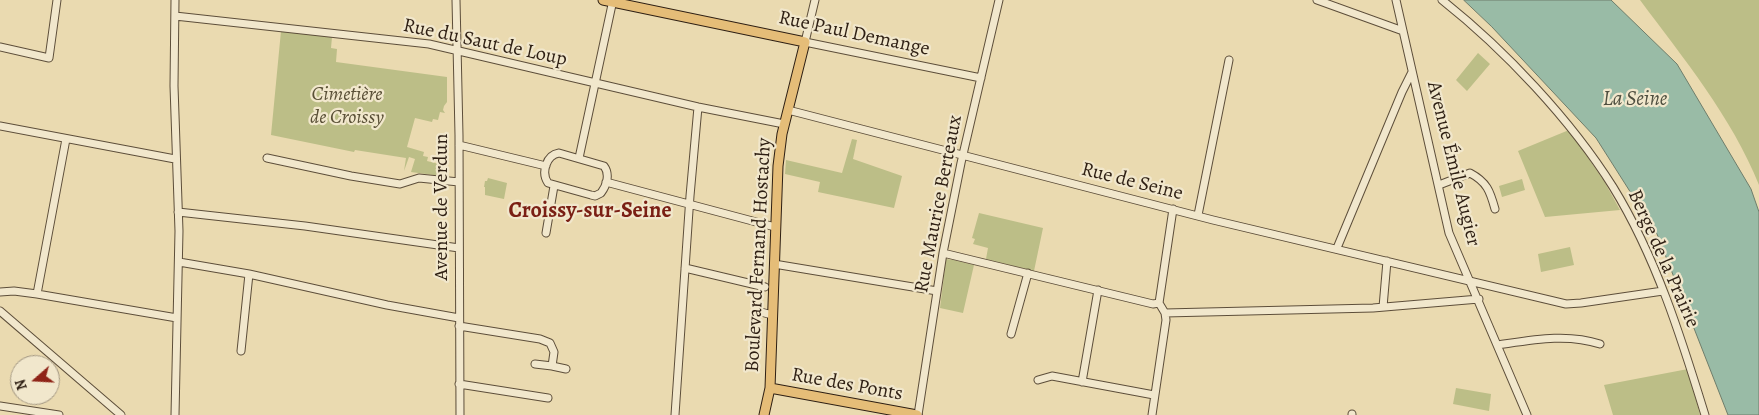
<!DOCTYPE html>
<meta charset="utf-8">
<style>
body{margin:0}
#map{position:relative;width:1759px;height:415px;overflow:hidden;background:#eadab0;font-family:Alegreya,serif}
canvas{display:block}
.north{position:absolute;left:10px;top:355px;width:50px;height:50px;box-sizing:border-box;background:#f1e7cc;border:1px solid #a39782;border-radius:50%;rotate:251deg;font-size:14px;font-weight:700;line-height:20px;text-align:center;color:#2e1f13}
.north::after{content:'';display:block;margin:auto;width:18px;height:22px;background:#8f2418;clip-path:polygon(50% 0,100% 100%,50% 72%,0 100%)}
</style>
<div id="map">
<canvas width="1759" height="415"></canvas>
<div class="north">N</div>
</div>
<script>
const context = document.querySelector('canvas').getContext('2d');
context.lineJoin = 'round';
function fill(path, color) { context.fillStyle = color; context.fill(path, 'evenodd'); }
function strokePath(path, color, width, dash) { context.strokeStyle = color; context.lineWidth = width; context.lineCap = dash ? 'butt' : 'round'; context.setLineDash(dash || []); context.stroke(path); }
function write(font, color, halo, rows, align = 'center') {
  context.font = font + ' Alegreya,serif'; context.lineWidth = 4.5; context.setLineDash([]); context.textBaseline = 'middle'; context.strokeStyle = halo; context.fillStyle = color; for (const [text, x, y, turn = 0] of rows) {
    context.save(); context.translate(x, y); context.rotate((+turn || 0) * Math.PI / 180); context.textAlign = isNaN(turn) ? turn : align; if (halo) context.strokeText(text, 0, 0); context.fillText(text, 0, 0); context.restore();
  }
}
fill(new Path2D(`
 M1640,0h119v185c-27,-68 -76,-127 -119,-185z
 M281,31l51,6 -1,11 6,1 -1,13 111,15v25l-3,4 -1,4 2,3 -5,-1 -2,8 -5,-1 -1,3 -17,-4 -8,29 17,5 -1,4 5,1 -1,4 16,4 -2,11 -30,-4 4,-13 -6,-2 -5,14 2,-13 -51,-8 -1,2 -83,-17z
 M1478,53l12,11 -23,27 -11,-11z
 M1569,130l35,51 16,29 -75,7 -27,-66z
 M852,139l5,1 -4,19 49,17 -8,32 -76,-16 2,-10 -35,-8 1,-14 56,13z
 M488,178l19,5 -3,16 -19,-4v-8h-1l1,-6h2z
 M1522,179l3,11 -23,7 -3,-11z
 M979,213l64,15 -9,43 -48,-12 2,-11 -15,-4 2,-5 -3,-1z
 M1570,247l4,18 -33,7 -3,-18z
 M946,259l8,1 20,5 -11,48 -23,-5z
 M1688,369l12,46h-87l-9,-30z
 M1456,388l35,6 -2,17 -36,-7z`), '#bcbe87');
const water = new Path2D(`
 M1464,0h147l66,64 74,125 8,23v203h-31l-71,-181 -61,-96 -104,-111z`);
fill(water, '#99bba6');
strokePath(water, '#6e7d6b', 1);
const minor = new Path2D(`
 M175,0l-1,86 5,145 -4,184
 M456,0l3,135 1,280
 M815,0l-10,42 176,36
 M1317,0l86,31
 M1396,0l53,233 78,182
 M1442,0c62,49 129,120 171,187 43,70 68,150 92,228
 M175,16l254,28 269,63 86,17
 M0,47l49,11 8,-58
 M788,110l425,110 353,84 15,-1 82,-12
 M0,126l175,33
 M459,145l87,21
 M559,153l45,13c6,8 3,19 -3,27l-6,3 -4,-1 -43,-12c-7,-10 -2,-28 11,-30z
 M267,158l84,18 49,8 19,-6 40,4
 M579,158l34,-158
 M606,182l169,45
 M1439,185l31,-12c17,9 20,18 25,36
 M178,212l127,14 154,22
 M1198,215l31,-155
 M546,233l8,-47
 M1337,248l65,-156 10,-20
 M943,253l210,51 6,-1
 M179,262l70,12 138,31 72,13
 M774,264l163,27
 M685,268l80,19
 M0,292l14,-1 23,3 140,24
 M37,294l29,-155
 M1383,307l4,-46
 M0,311l121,104
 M761,312l11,3
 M1165,313l208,-5 106,-9
 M459,326l81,13 10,4 4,9 -2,14 14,3
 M1011,334l17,-61
 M1498,345c34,-5 69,-12 102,-1
 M241,351l8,-77
 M535,364l17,2
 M1038,380l14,-4 102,19
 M1082,382l16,-92
 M459,384l89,14
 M0,406l59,9
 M675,415l15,-219 8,-89
 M918,415l25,-162 18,-90 38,-163
 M1152,415l14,-95 -1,-7 -6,-10 14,-94
 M1352,415v-1`);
const major = new Path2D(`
 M603,0l202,42 -23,92 -4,32 -8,222 -6,27
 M770,388l147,27`);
strokePath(minor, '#5d4e3a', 9);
strokePath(major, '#2e1f13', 11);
strokePath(minor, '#f1e7cc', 7);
strokePath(major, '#e5bd78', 9);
write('20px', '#2e1f13', '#f1e7cc', [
 ["Rue Paul Demange",854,34,12],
 ["Rue du Saut de Loup",485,43,12],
 ["Avenue Émile Augier",1453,164,76],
 ["Rue de Seine",1132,182,14],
 ["Rue Maurice Berteaux",939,204,-79],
 ["Avenue de Verdun",442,207,-90],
 ["Boulevard Fernand Hostachy",759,255,-87],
 ["Berge de la Prairie",1663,259,66],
 ["Rue des Ponts",847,385,10]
]);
write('italic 20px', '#594f36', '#f1e7cc', [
 ["Cimetière",347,95],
 ["de Croissy",347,118]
]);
write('italic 21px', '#4e4e3f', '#f1e7cc', [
 ["La Seine",1635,100]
]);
write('bold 22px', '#7a1f14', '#f1e7cc', [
 ["Croissy-sur-Seine",590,212]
]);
</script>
